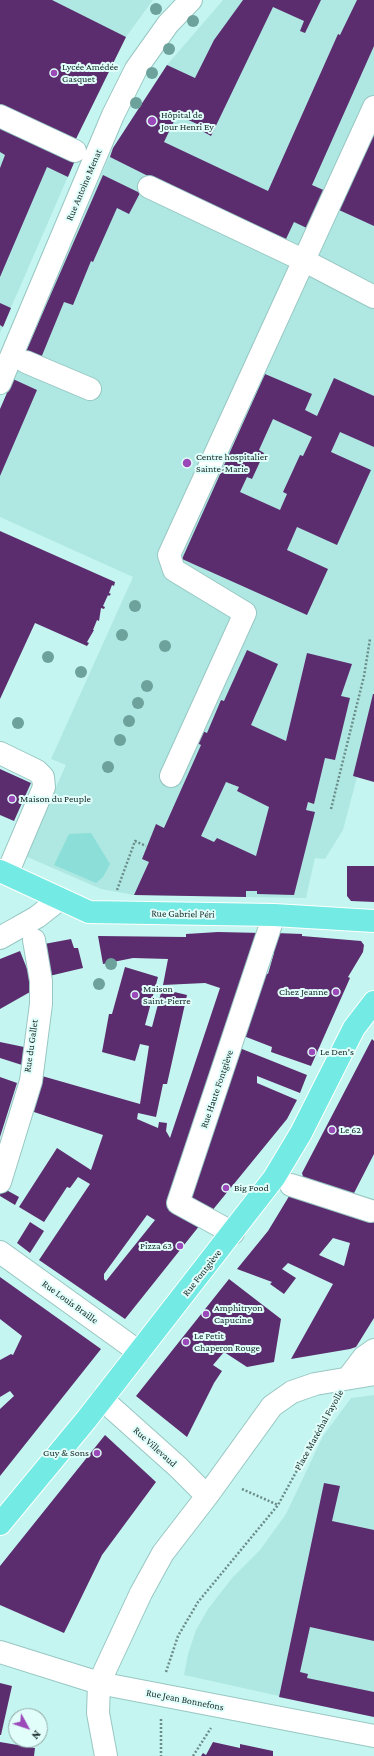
<!DOCTYPE html>
<meta charset="utf-8">
<style>
body{margin:0}
#map{position:relative;width:374px;height:1756px;overflow:hidden;background:#c5f5f0;font-family:"Crimson Pro",serif}
canvas{display:block}
.north{position:absolute;left:8px;top:1708px;width:40px;height:40px;box-sizing:border-box;background:#e1fefb;border:1px solid #8fa8a6;border-radius:50%;rotate:130deg;font-size:11px;font-weight:700;line-height:16px;text-align:center;color:#152826}
.north::after{content:'';display:block;margin:auto;width:14px;height:18px;background:#9b49b9;clip-path:polygon(50% 0,100% 100%,50% 72%,0 100%)}
</style>
<div id="map">
<canvas width="374" height="1756"></canvas>
<div class="north">N</div>
</div>
<script>
const context = document.querySelector('canvas').getContext('2d');
context.lineJoin = 'round';
function fill(path, color) { context.fillStyle = color; context.fill(path, 'evenodd'); }
function strokePath(path, color, width, dash) { context.strokeStyle = color; context.lineWidth = width; context.lineCap = dash ? 'butt' : 'round'; context.setLineDash(dash || []); context.stroke(path); }
function write(font, color, halo, rows, align = 'center') {
  context.font = font + ' "Crimson Pro",serif'; context.lineWidth = 4; context.setLineDash([]); context.textBaseline = 'middle'; context.strokeStyle = halo; context.fillStyle = color; for (const [text, x, y, turn = 0] of rows) {
    context.save(); context.translate(x, y); context.rotate((+turn || 0) * Math.PI / 180); context.textAlign = isNaN(turn) ? turn : align; if (halo) context.strokeText(text, 0, 0); context.fillText(text, 0, 0); context.restore();
  }
}
fill(new Path2D(`
 M0,0h153l-27,37 -53,107 3,14 -76,175z
 M223,0h151v692l-21,84 4,1 -14,53 -18,29 -10,-1 -9,40 -172,-3 -33,-6 -76,-33 41,-91 -15,-6 82,-182 -133,-60v-108l113,-261 54,-83z
 M374,1395v322l-190,-42 4,-21 8,-24 12,-21 24,-31 28,-28 26,-36 37,-78 28,-38z`), '#afe8e2');
fill(new Path2D(`
 M91,833l19,31 -7,13 -7,6 -42,-18 15,-31z`), '#8bdfd8');
fill(new Path2D(`
 M0,0h52l74,37 -53,108 -73,-35z
 M243,0h78l-16,33 -5,-2 4,-10 -31,-14 -62,129 -9,-5 2,-4 -27,-12 -13,27 104,49 70,-157 2,1 17,-35h17v46l-62,139 16,7 -17,38 -17,-8 -8,17 -134,-61 -42,-21 3,-9 54,-83 28,13 19,-38z
 M0,122l76,36 -8,19 -21,-10 -47,110v-109l5,-13 -5,-3z
 M374,132v94l-35,-16z
 M103,175l37,18 -11,21 -12,-6 -24,54 -2,-1 -18,44 -9,-3 -23,56 -15,-7z
 M0,303l11,5 -8,19 -3,-2z
 M265,374l47,20 -7,16 12,6 17,-38 40,18v51l-34,-15 -9,20 40,18 -34,75 -40,-18 -10,23 41,19 -21,46 -125,-56zM273,419l39,18 -9,19 -3,-1 -17,37 4,2 -7,16 -40,-18 7,-15 5,2 12,-26 -5,-3z
 M13,379l24,11 -37,86v-67z
 M0,531l115,51 -1,4 -2,-1 -3,8 2,1 -2,2 -1,-1 -5,11 2,1 -1,2 -3,-1 -2,13 -2,-1 -4,10h1l-7,12 2,1 -2,3 -52,-23 -35,76z
 M247,650l31,14 -27,61 35,16 21,-88 45,11 -11,32 9,2 -15,62 -10,-2 -11,46 -6,-2 -2,8 9,2 -21,83 -37,-1v-3h-11v6l-112,-2 15,-33 -7,-3 14,-35 8,4 37,-83 -6,-3 5,-12 7,3 14,-33 3,1zM226,782l13,5 -2,4 32,16 -13,49 -39,-18 -3,4 -13,-6z
 M373,694h1v88l-21,-6z
 M0,769l31,14 -17,38 -14,-6z
 M347,866h27v36l-23,-1 -4,-5z
 M218,932l44,1 -89,264 -5,11 32,17 -75,94 -86,-59 51,-76 -12,-7 -8,11 -3,-1 -23,35 -25,-15 38,-59 34,22 12,-35 -78,-26 10,-35 105,30 9,-58 -9,-2 -5,17 -33,-9 7,-38h3l13,-47 33,10 -13,48 7,2 10,-38 25,6 -20,89h-4l-7,33 -18,-4 -1,6 21,9 1,-6 8,1 -1,8 4,7 50,-150 -15,-5 -42,2 5,-26 -35,-1 -30,6 -5,-28 88,1v-3zM147,1215l8,5 -49,61 -2,-2v-5z
 M276,933l26,1v2l59,5 3,4 -1,7 -15,25 2,1 -39,88 -40,-14 1,-5 -31,-12 21,-63 6,2 6,-21 -3,-1z
 M71,939l3,9h4l5,20 -38,9 -6,-32z
 M20,951l11,28 -1,13 -30,17v-50z
 M372,1039l2,2v113l-23,45 -47,-19 -2,-7z
 M0,1042l24,5 -2,18 -22,-7z
 M237,1047l70,28 -7,18 -43,-17v7l40,17 -10,19 -76,93 -23,-10z
 M0,1077l17,6 -17,54z
 M1,1187l18,10 -4,8 -15,-9z
 M291,1193l83,29v96l-18,29 -6,2 -59,10 42,-75 -45,-21 -6,6 14,9 -12,16 -14,-10 2,-2 -35,-13 31,-38zM333,1238l17,5 -6,23 -25,-11z
 M30,1222l14,9 -14,22 -13,-10z
 M0,1277l101,72 -101,127v-67l14,-13 -4,-5 -10,6v-37l11,-6 2,1 9,-19 -22,-17z
 M229,1279l52,40 -7,43 -27,5 -23,-15 -11,13 9,6 -8,12 -27,54 -51,-41z
 M105,1435l51,47 -54,73 -38,78 -64,-28v-39z
 M324,1483l16,3 -8,35 42,9v111l-64,-14 -10,45 8,2 -1,4 67,14v25l-95,-20z
 M0,1683l12,3 -11,49h-1z
 M0,1742l35,6 -1,8h-34z
 M213,1742l27,6v-4l33,7v5h-72l2,-3 3,2z`), '#5c2d6e');
const minor = new Path2D(`
 M0,116l75,35
 M149,187l156,74 69,36
 M26,362l64,27
 M0,383l113,-268 23,-46 32,-45 23,-24
 M0,753l37,18 6,6 1,10 -37,87
 M171,776l74,-163 -71,-43 -5,-15 205,-448
 M0,938l37,-21 23,-18
 M0,1182l31,-101 10,-77v-23l-7,-41
 M291,1185l80,26
 M233,1233l-55,-30 96,-288
 M0,1252l139,100
 M348,1378l16,-21 10,-7
 M102,1399l76,68 29,29
 M0,1652l99,31 275,53
 M106,1756l-8,-43 1,-30 42,-90 22,-40 44,-57 65,-90 20,-14 23,-8 59,-10`);
const major = new Path2D(`
 M0,871l89,41 185,3 100,6
 M0,1524l86,-104 188,-242 27,-45 53,-105 20,-26`);
strokePath(minor, '#98c7c3', 24);
strokePath(major, '#fff', 24);
strokePath(new Path2D(`
 M331,809l33,-133 6,-37
 M117,890l18,-49 11,5
 M242,1489l36,16
 M166,1672l12,-36 20,-34 80,-97 55,-100
 M161,1719v37
 M193,1756l18,-28`), '#6b8c88', 2.5, [2, 2]);
strokePath(minor, '#fff', 22);
strokePath(major, '#73eae3', 22);
context.fillStyle = '#6da19c';
for (const [x, y] of [
 [156,9],
 [193,21],
 [169,49],
 [152,73],
 [136,103],
 [135,606],
 [122,635],
 [165,646],
 [48,657],
 [81,672],
 [147,686],
 [138,703],
 [129,721],
 [18,723],
 [120,740],
 [108,767],
 [111,964],
 [99,984]
]) { context.beginPath(); context.arc(x, y, 6, 0, 2 * Math.PI); context.fill(); }
for (const [x, y, r, color] of [
 [54,73,4,"#9b49b9"],
 [152,121,5,"#9b49b9"],
 [187,463,5,"#9b49b9"],
 [12,799,4,"#9b49b9"],
 [336,992,4,"#9b49b9"],
 [135,995,4,"#9b49b9"],
 [312,1052,4,"#9b49b9"],
 [332,1130,4,"#9b49b9"],
 [226,1188,4,"#9b49b9"],
 [180,1246,4,"#9b49b9"],
 [206,1314,4,"#9b49b9"],
 [186,1342,4,"#9b49b9"],
 [97,1453,4,"#9b49b9"]
]) { const dot = new Path2D(); dot.arc(x, y, r, 0, 2 * Math.PI); context.fillStyle = color; context.fill(dot); strokePath(dot, '#e1fefb', 1.5); }
write('10px', '#152826', '#e1fefb', [
 ["Lycée Amédée",62,67],
 ["Gasquet",62,79],
 ["Hôpital de",161,115],
 ["Jour Henri Ey",161,127],
 ["Centre hospitalier",196,457],
 ["Sainte-Marie",196,469],
 ["Maison du Peuple",20,799],
 ["Maison",143,989],
 ["Saint-Pierre",143,1001],
 ["Chez Jeanne",328,992,"right"],
 ["Le Den's",320,1052],
 ["Le 62",340,1130],
 ["Big Food",234,1188],
 ["Pizza 63",172,1246,"right"],
 ["Amphitryon",214,1308],
 ["Capucine",214,1320],
 ["Le Petit",194,1336],
 ["Chaperon Rouge",194,1348],
 ["Guy & Sons",89,1453,"right"]
], 'left');
write('10px', '#152826', '#e1fefb', [
 ["Rue Antoine Menat",84,185,-67],
 ["Rue Gabriel Péri",183,914,1],
 ["Rue du Gallet",31,1046,-82],
 ["Rue Haute Fontgiève",217,1089,-71],
 ["Rue Fontgiève",202,1273,-52],
 ["Rue Louis Braille",70,1302,36],
 ["Place Maréchal Fayolle",319,1430,-61],
 ["Rue Villevaud",155,1447,42],
 ["Rue Jean Bonnefons",185,1700,11]
]);
</script>
